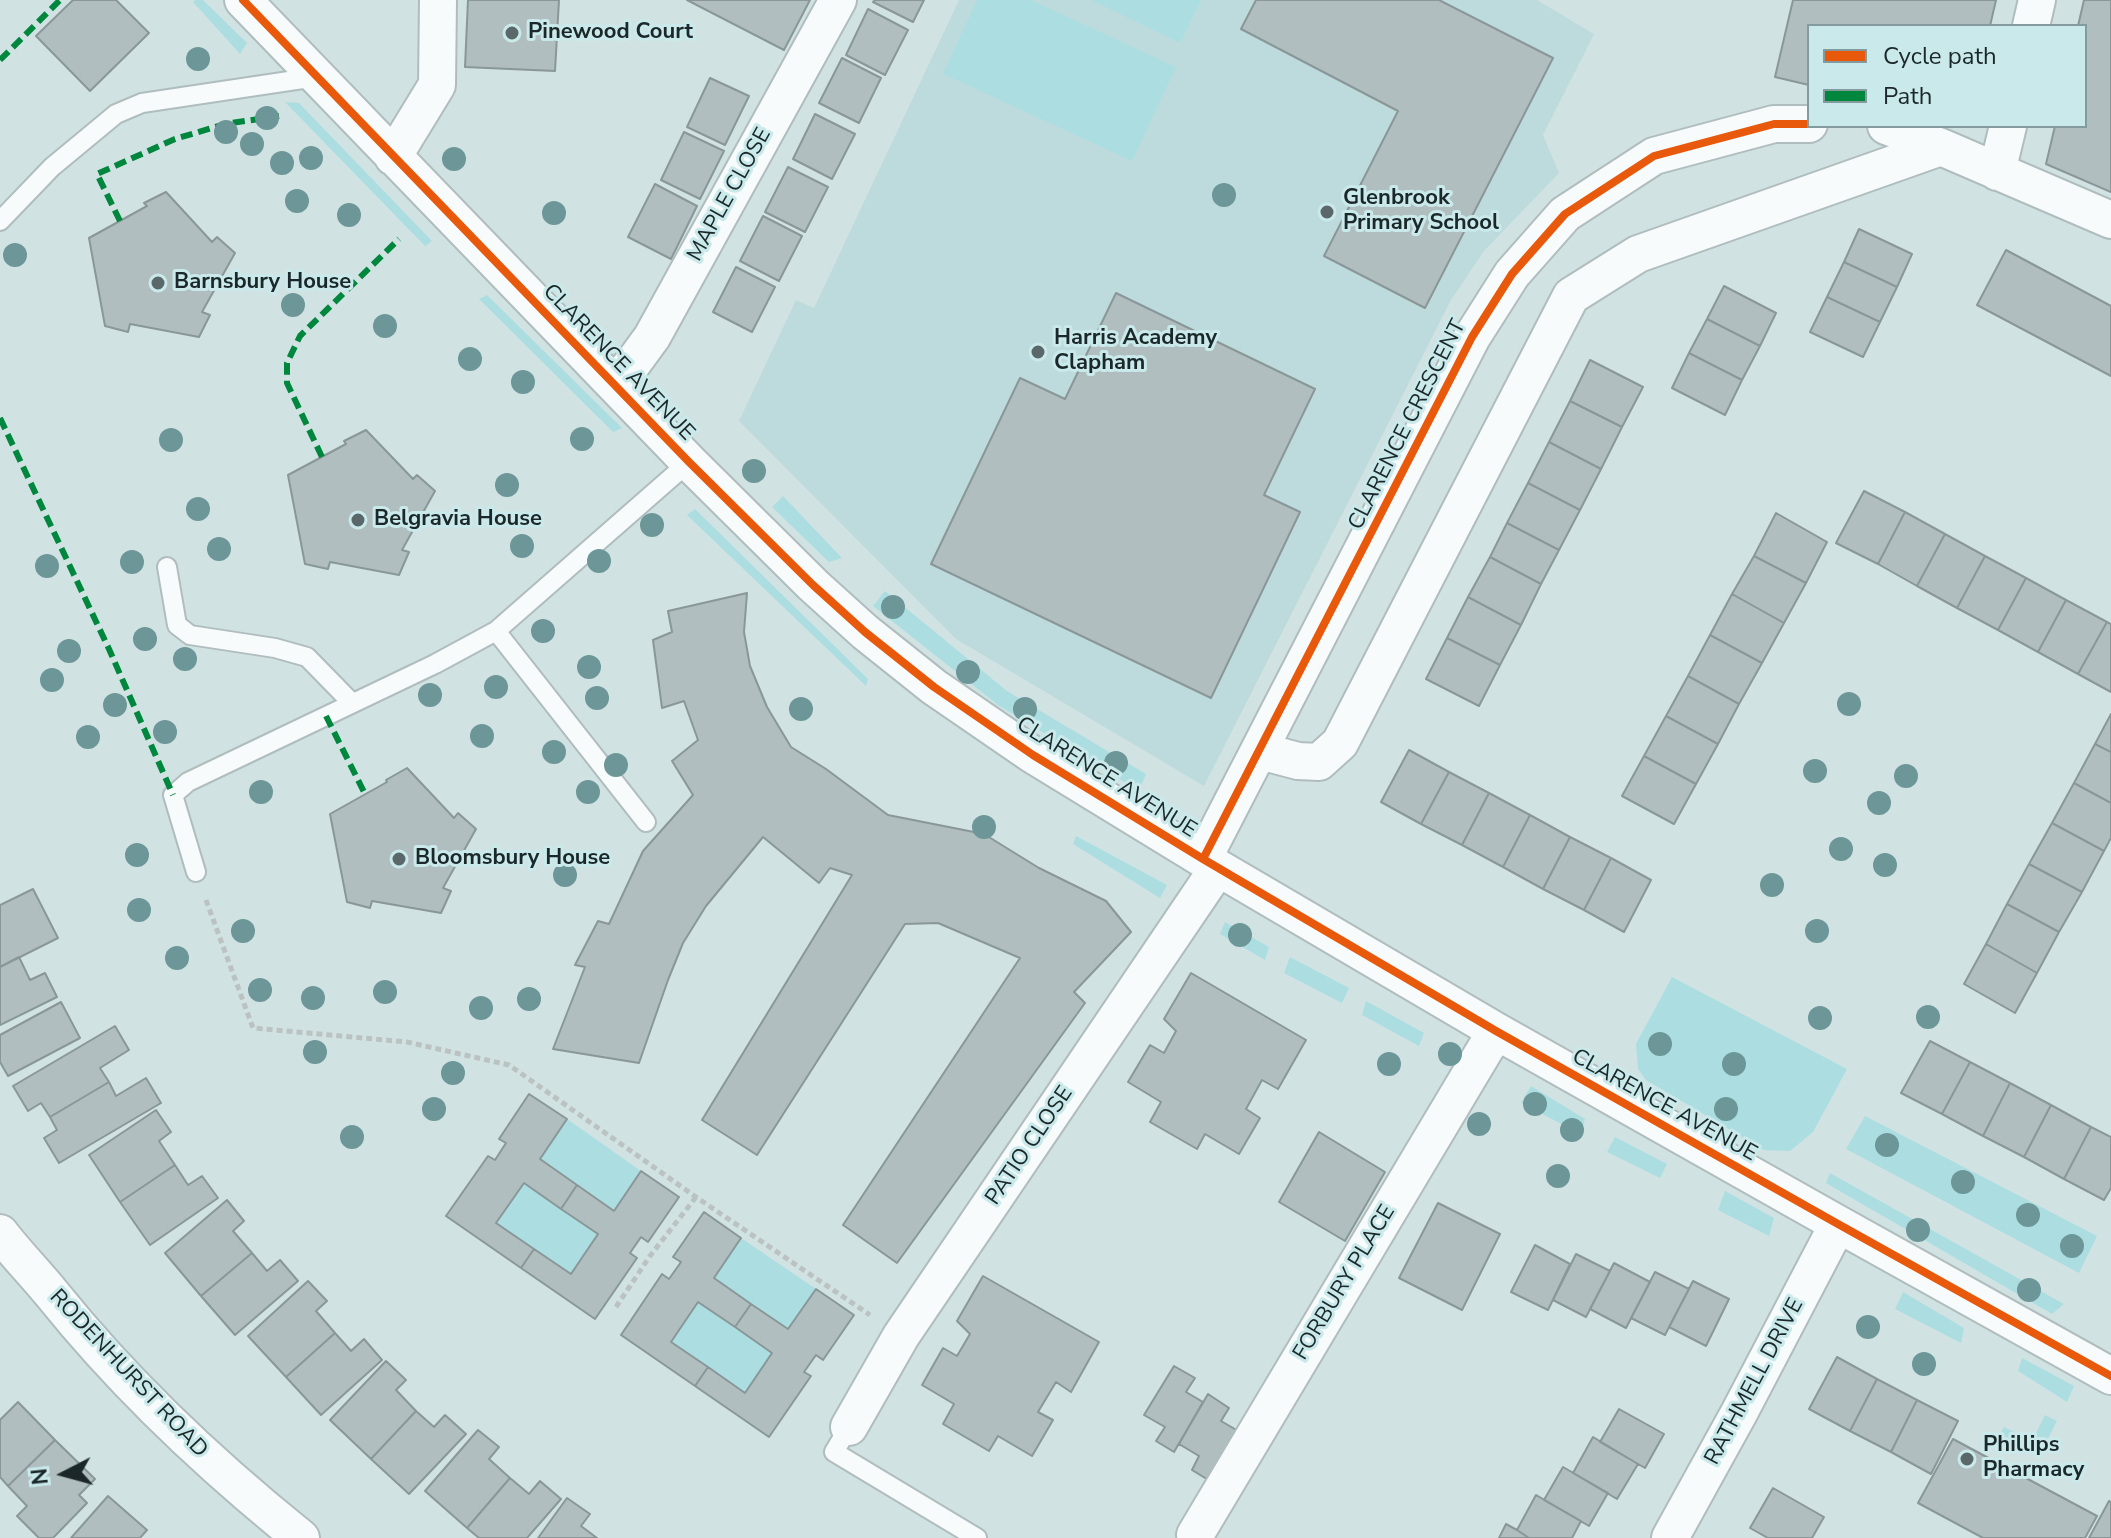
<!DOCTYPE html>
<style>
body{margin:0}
#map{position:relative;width:2111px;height:1538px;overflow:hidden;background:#d1e2e3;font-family:"Nunito Sans",sans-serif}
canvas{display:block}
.legend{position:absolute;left:1807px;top:24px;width:280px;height:104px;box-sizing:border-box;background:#c9e9eb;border:2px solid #839b9d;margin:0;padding:10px 14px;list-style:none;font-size:24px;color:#1b2728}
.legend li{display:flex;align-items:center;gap:16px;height:40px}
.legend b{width:40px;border:2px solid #839b9d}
.north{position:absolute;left:24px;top:1434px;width:80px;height:80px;-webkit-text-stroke:6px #c9e9eb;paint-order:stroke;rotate:264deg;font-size:22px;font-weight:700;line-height:32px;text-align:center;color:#1b2728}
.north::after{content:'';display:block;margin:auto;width:28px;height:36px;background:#1b2728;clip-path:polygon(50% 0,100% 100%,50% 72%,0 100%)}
</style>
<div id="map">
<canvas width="2111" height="1538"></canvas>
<ul class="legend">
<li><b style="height:10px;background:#e8590c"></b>Cycle path</li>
<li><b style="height:10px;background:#00873e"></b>Path</li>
</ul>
<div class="north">N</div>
</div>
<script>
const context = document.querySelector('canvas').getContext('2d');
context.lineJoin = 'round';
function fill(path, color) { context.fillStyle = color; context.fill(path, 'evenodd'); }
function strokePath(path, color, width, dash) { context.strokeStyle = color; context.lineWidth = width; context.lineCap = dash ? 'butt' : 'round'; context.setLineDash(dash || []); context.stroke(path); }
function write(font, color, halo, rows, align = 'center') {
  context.font = font + ' "Nunito Sans",sans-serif'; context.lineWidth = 6; context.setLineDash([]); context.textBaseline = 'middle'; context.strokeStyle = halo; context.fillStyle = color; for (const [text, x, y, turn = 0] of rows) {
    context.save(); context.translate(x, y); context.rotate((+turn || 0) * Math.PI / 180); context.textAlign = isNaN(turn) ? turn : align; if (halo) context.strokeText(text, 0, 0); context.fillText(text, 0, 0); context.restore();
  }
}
fill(new Path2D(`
 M959,0h578l57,34 -51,101 16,38 -75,78 -33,49 -247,486 -248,-147 -217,-218 57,-121 18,8z`), '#bddbdc');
fill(new Path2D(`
 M195,0h8l44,43 -7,11 -47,-52z
 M977,0h54l145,67 -44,94 -189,-87z
 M1091,0h110l-21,43z
 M285,102l14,1 133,138 -7,5z
 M487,295l135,133 -9,4 -134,-133z
 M783,496l59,62 -13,4 -57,-55z
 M695,509l173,170 -2,7 -179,-171z
 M885,591l122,100 139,83 -7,17 -141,-86 -125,-99z
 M1076,836l91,49 -7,13 -87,-54z
 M1225,922l44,25 -4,13 -45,-26z
 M1290,957l59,31 -7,15 -58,-30z
 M1672,977l175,92 -34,63 -23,19 -26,-1 -118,-70 -8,-11 -2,-25z
 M1366,1001l58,32 -5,13 -57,-31z
 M1531,1086l54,33 -4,15 -60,-31z
 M1865,1116l232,120 -18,37 -233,-124z
 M567,1119l74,52 -27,40 -74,-52z
 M1615,1137l52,27 -7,14 -53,-26z
 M1830,1173l234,131 -12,10 -226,-131z
 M524,1183l74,51 -27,40 -75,-51z
 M1725,1191l49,27 -5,18 -51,-26z
 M741,1238l75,51 -28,40 -74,-51z
 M1903,1292l61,36 -3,15 -66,-34z
 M698,1302l74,51 -27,40 -74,-51z
 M2022,1358l52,28 -7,16 -49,-31z
 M2045,1415l12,6 -18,35 -40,-20 5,-9 28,14z`), '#acdee1');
const building = new Path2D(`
 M73,0h43l33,33 -59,58 -54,-55z
 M468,0h91l-4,71 -90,-4z
 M687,0h123l-26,50z
 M875,0h49l-11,22 -40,-20z
 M1256,0h183l114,58 -128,250 -101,-52 74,-145 -157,-82z
 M1793,0h203l-6,26h-181v59l-34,-8z
 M2084,0h27v192l-65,-28 9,-38h30v-100h-7z
 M868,9l40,21 -23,45 -39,-20z
 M842,58l39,20 -22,45 -40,-20z
 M710,78l39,18 -24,49 -38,-18z
 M815,114l40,20 -23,45 -39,-20z
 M684,132l40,19 -24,48 -39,-19z
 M788,167l40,20 -23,45 -40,-20z
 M655,184l42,22 -26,53 -43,-22z
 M166,192l46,50 5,-5 18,16 -33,59 8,3 -11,22 -69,-13 -2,8 -23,-6 -16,-88 58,-32 -3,-3z
 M763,216l39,20 -23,45 -39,-20z
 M1859,229l53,25 -15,33 -53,-25z
 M2006,250l105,56v70l-134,-71z
 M1844,262l53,25 -17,35 -53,-25z
 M736,267l39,20 -23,45 -39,-20z
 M1724,286l52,27 -16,33 -53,-27z
 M1116,293l199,96 -51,106 36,17 -89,186 -280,-134 89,-186 45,21z
 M1827,297l53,25 -17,35 -53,-25z
 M1707,319l53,27 -18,34 -53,-27z
 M1689,353l53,27 -17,35 -53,-27z
 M1590,360l53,27 -21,40 -52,-26z
 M1570,401l52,26 -21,42 -52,-27z
 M366,430l47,49 4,-4 18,16 -33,59 7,2 -10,23 -69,-13 -2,7 -23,-5 -17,-89 58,-31 -2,-3z
 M1549,442l52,27 -21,41 -52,-27z
 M1528,483l52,27 -21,40 -52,-27z
 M1864,491l41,21 -27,52 -42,-21z
 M1905,512l40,22 -28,52 -39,-22z
 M1776,513l51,29 -21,41 -52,-27z
 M1507,523l52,27 -18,34 -51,-27z
 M1945,534l40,22 -28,52 -40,-22z
 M1754,556l52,27 -22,40 -52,-29z
 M1985,556l41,22 -28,52 -41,-22z
 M1490,557l51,27 -20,41 -53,-28z
 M2026,578l40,22 -28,52 -40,-22z
 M747,593l-3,39 6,34 17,41 24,40 35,22 62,46 96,19 55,34 67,33 25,31 -57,60 11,11 -188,260 -54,-38 177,-267 -82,-35 -33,1 -148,231 -55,-35 150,-245 -22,-7 -11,15 -56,-46 -57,69 -23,37 -15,37 -29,83 -86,-14 32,-82 -10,-2 23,-44 11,3 34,-73 50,-56 -21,-34 26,-21 -14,-39 -22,7 -9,-68 19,-8 -4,-21z
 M1732,594l52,29 -22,40 -52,-28z
 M1468,597l53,28 -21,40 -53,-27z
 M2066,600l41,22 -29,52 -40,-22z
 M2107,622l4,2v68l-33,-18z
 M1710,635l52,28 -23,41 -51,-28z
 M1447,638l53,27 -21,41 -53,-27z
 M1688,676l51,28 -21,40 -52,-28z
 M2111,714v38l-16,-8z
 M1666,716l52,28 -22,40 -52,-28z
 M2095,744l16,8v51l-37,-20z
 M1409,750l40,22 -28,52 -40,-22z
 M1644,756l52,28 -22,40 -52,-28z
 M407,768l47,50 4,-5 18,16 -33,59 8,3 -10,22 -69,-12 -2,7 -23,-6 -17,-88 57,-32 -1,-2z
 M1449,772l40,21 -27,52 -41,-21z
 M2074,783l37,20v35l-7,13 -52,-28z
 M1489,793l41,22 -27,52 -41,-22z
 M1530,815l40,22 -27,52 -40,-22z
 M2052,823l52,28 -22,41 -53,-28z
 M1570,837l41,21 -27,52 -41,-21z
 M1611,858l40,22 -27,52 -40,-22z
 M2029,864l53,28 -23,40 -52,-28z
 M33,889l25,49 -58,29v-62z
 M2007,904l52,28 -22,41 -51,-29z
 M1986,944l51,29 -22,40 -51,-29z
 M19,957l11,23 15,-7 12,24 -57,28v-58z
 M1191,973l115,67 -28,49 -16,-9 -16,29 14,9 -21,36 -34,-20 -8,15 -47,-27 11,-20 -33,-20 22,-37 14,8 12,-22 -12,-12z
 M61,1002l19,36 -72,38 -8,-14v-27z
 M115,1026l14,24 -29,18 9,14 -59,35 -9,-14 -13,8 -15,-25z
 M1930,1041l40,21 -28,52 -41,-21z
 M1970,1062l40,21 -27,53 -41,-22z
 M146,1078l15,25 -102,60 -15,-25 13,-8 -7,-13 59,-35 7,14z
 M2010,1083l41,22 -27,52 -41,-21z
 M529,1094l38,25 -27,40 37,26 -16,24 -37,-26 -28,40 38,26 -13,19 -75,-52 42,-60 7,4 11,-17 -7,-4z
 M2051,1105l40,22 -27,52 -40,-22z
 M156,1110l15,22 -12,9 16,24 -55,37 -31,-47z
 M2091,1127l20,10v51l-7,12 -40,-21z
 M1319,1132l66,40 -40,69 -66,-39z
 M175,1165l13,20 14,-9 16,22 -68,47 -30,-43z
 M641,1171l38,26 -31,45 -7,-5 -11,16 7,5 -42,61 -74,-51 13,-19 37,25 27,-40 -37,-25 16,-24 37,26z
 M227,1200l17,21 -11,10 19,22 -51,43 -36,-43z
 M1438,1203l62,31 -38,76 -63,-32z
 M704,1212l37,26 -27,40 37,26 -16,23 -37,-25 -27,40 37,25 -13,19 -74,-51 41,-61 7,5 12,-17 -8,-5z
 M1535,1245l35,19 -22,46 -37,-18z
 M252,1253l15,18 13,-11 18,21 -63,54 -34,-39z
 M1576,1254l34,17 -24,46 -33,-17z
 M1614,1263l36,19 -24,46 -36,-19z
 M1655,1272l34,17 -24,46 -34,-17z
 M983,1276l116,66 -28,50 -15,-10 -18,30 15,8 -21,36 -34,-20 -9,15 -46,-27 11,-20 -32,-19 21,-37 14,8 13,-22 -13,-13z
 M308,1281l19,20 -11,10 19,22 -49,44 -38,-41z
 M1693,1281l36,18 -23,47 -37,-19z
 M816,1289l38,26 -31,45 -7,-5 -12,17 7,4 -42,61 -74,-51 13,-19 37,26 27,-40 -37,-26 16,-23 37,25z
 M335,1333l16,18 13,-12 18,21 -61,55 -35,-38z
 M1837,1357l40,22 -27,52 -41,-22z
 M386,1361l20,19 -10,10 20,21 -45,48 -41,-39z
 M1174,1366l21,12 -9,14 17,10 -29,50 -18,-11 9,-14 -21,-12z
 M1877,1379l40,21 -26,52 -41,-21z
 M1208,1394l21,14 -8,13 19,11 -30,49 -18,-11 7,-14 -20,-12z
 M1917,1400l41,21 -27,53 -40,-22z
 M18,1402l37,38 -47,46 -8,-9v-57z
 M1619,1409l45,25 -19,34 -45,-26z
 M416,1411l18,16 11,-12 21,19 -57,60 -38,-35z
 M478,1430l21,17 -10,12 21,19 -43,50 -42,-37z
 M1593,1437l45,27 -21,35 -44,-26z
 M1953,1439l144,77 -12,22h-102l-65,-35z
 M55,1440l40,39 -16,16 8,8 -34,35h-14l-22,-22 10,-10 -19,-20z
 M1563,1467l45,26 -19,33 -45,-26z
 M510,1478l19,16 11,-13 21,18 -34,39h-48l-12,-10z
 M1773,1488l51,29 -12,21h-44l-18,-10z
 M1536,1495l45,26 -9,17h-43l-12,-8z
 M108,1496l39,34 -7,8h-69z
 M567,1498l23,16 -9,12 16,12h-59z
 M2109,1501l2,1v36h-22z
 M1506,1524l11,6 12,8h-30z`);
fill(building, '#b0bebf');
strokePath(building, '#8a9798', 2);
const lane = new Path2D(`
 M0,221l52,-54 64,-53 26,-11 174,-26
 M167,567l10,58 13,10 85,13 32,9 45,46
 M496,631l150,191
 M196,872l-23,-77 15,-13 247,-118 61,-33 193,-169
 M849,1427l-15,25 143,86`);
const street = new Path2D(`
 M243,0l446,462 124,123 52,47 69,55 99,68 170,104 293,172 342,193 273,152
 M2031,26l6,-26
 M1886,126l55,21 170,73
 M393,157l44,-72 1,-85
 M1997,172l11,-46
 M614,384l19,-21 19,-26 186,-337
 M1260,751l38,10 21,1 21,-19 231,-447 67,-42 303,-107
 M1203,859l269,-522 40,-63 53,-60 89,-58 120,-32h35
 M0,1233c16,21 35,40 52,61 73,91 158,171 249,244
 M849,1427l52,-91 317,-468
 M1195,1535l301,-504
 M1670,1538l69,-125 99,-189`);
strokePath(lane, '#b0bdbe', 22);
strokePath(street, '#b0bdbe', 40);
strokePath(new Path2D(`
 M206,900l47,128 154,14 102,23 187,132 174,118
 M616,1307l34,-51 46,-59`), '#bbc2c2', 5, [6, 4]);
strokePath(lane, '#f8fbfb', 18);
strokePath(street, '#f8fbfb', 36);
strokePath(new Path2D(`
 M0,60l60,-60
 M120,221l-23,-47 78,-35 50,-15 54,-8
 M0,418l109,231 64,146
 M322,457l-35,-74v-20l13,-27 99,-97
 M326,716l39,78`), '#00873e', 6, [12, 6]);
strokePath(new Path2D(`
 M243,0l446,462 124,123 52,47 69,55 99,68 170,104 293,172 342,193 273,152
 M1203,859l269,-522 40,-63 53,-60 89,-58 120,-32h35`), '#e8590c', 8);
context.fillStyle = '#6c9698';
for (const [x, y] of [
 [198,59],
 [267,118],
 [226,132],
 [252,144],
 [311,158],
 [454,159],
 [282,163],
 [1224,195],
 [297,201],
 [554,213],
 [349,215],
 [15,255],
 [293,305],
 [385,326],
 [470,359],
 [523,382],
 [582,439],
 [171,440],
 [754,471],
 [507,485],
 [198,509],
 [652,525],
 [522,546],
 [219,549],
 [599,561],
 [132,562],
 [47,566],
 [893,607],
 [543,631],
 [145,639],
 [69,651],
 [185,659],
 [589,667],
 [968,672],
 [52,680],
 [496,687],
 [430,695],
 [597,698],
 [1849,704],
 [115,705],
 [801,709],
 [1025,709],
 [165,732],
 [482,736],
 [88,737],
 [554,752],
 [1116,763],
 [616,765],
 [1815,771],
 [1906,776],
 [261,792],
 [588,792],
 [1879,803],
 [984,827],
 [1841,849],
 [137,855],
 [1885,865],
 [565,875],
 [1772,885],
 [139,910],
 [243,931],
 [1817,931],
 [1240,935],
 [177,958],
 [260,990],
 [385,992],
 [313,998],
 [529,999],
 [481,1008],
 [1928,1017],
 [1820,1018],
 [1660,1044],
 [315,1052],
 [1450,1054],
 [1389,1064],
 [1734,1064],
 [453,1073],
 [1535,1104],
 [434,1109],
 [1726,1109],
 [1479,1124],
 [1572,1130],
 [352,1137],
 [1887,1145],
 [1558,1176],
 [1963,1182],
 [2028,1215],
 [1918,1230],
 [2072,1246],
 [2029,1290],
 [1868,1327],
 [1924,1364]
]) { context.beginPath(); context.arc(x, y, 12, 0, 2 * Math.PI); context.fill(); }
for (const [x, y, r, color] of [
 [512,33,8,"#5b6869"],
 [1327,212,8,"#5b6869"],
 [158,283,8,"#5b6869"],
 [1038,352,8,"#5b6869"],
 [358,520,8,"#5b6869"],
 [399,859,8,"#5b6869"],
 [1967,1459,8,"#5b6869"]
]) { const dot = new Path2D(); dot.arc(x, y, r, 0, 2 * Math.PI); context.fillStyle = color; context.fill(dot); strokePath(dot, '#c9e9eb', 3); }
write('bold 22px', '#1b2728', '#c9e9eb', [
 ["Pinewood Court",528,33],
 ["Glenbrook",1343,199],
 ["Primary School",1343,224],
 ["Barnsbury House",174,283],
 ["Harris Academy",1054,339],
 ["Clapham",1054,364],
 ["Belgravia House",374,520],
 ["Bloomsbury House",415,859],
 ["Phillips",1983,1446],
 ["Pharmacy",1983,1471]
], 'left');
write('22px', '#1b2728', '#c9e9eb', [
 ["MAPLE CLOSE",730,195,-61],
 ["CLARENCE AVENUE",618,363,46],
 ["CLARENCE CRESCENT",1408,425,-63],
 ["CLARENCE AVENUE",1106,778,32],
 ["CLARENCE AVENUE",1664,1106,29],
 ["PATIO CLOSE",1030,1146,-56],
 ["FORBURY PLACE",1345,1283,-59],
 ["RODENHURST ROAD",128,1374,47],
 ["RATHMELL DRIVE",1755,1382,-62]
]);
</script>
